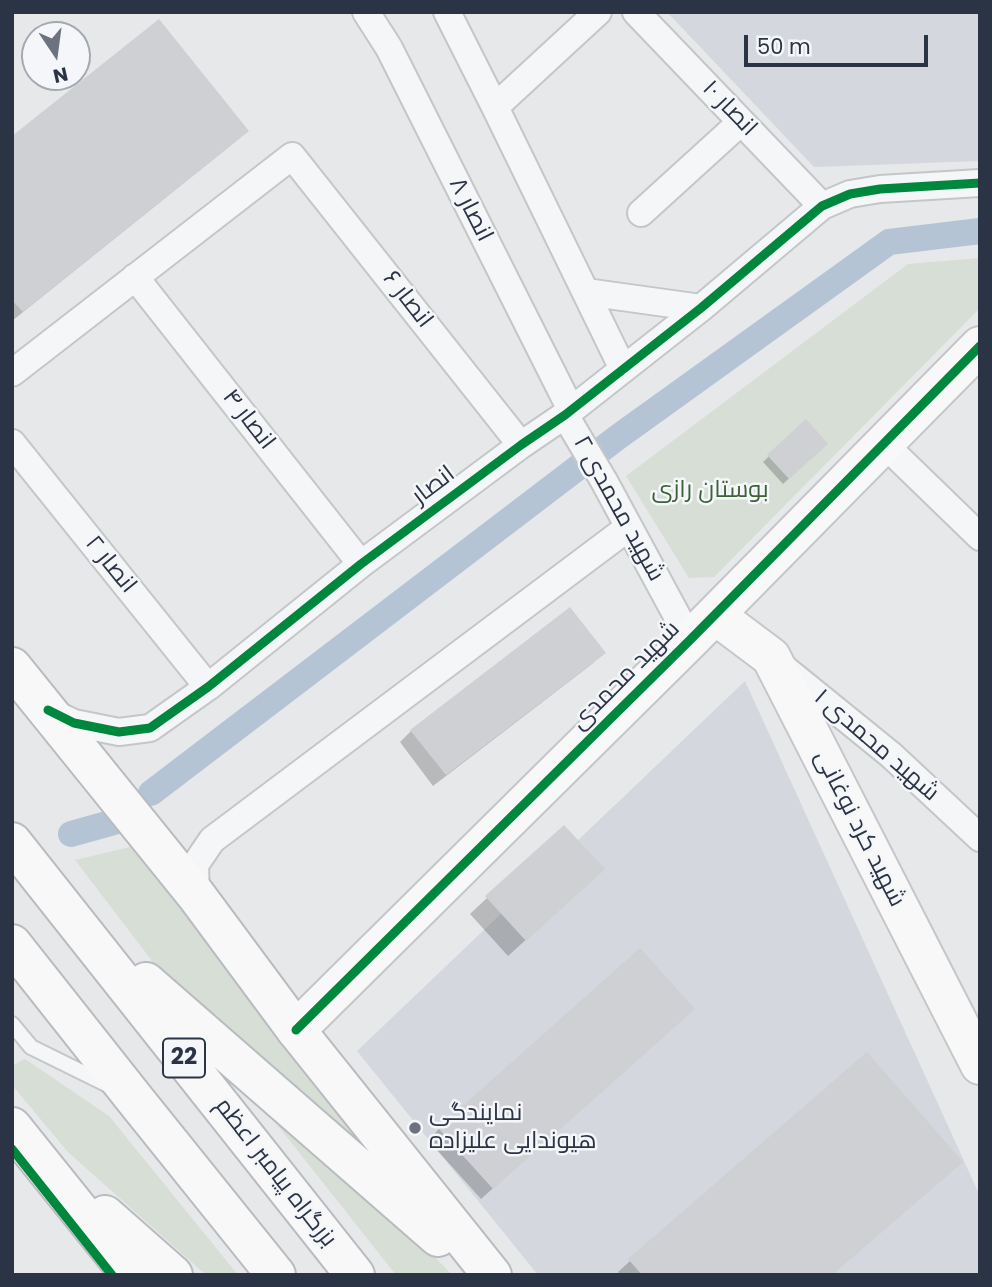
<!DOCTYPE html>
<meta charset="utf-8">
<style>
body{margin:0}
#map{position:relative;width:992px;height:1287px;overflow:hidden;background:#e6e8ea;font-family:Poppins,sans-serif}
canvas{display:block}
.frame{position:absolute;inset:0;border:14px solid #2b3445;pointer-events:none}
.north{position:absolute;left:21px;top:21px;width:70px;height:70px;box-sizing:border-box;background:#f4f6f9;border:2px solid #a4a8b1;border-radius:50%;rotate:167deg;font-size:19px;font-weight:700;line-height:28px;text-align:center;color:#2b3445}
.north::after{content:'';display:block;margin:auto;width:24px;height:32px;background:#6c737f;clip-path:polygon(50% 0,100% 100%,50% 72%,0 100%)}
.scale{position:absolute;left:744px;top:35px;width:184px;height:32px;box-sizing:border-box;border:4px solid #2b3445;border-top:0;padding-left:9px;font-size:21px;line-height:24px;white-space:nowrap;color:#2b3445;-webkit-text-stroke:5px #f4f6f9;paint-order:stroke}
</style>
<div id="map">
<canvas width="992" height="1287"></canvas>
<div class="frame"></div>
<div class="north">N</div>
<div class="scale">50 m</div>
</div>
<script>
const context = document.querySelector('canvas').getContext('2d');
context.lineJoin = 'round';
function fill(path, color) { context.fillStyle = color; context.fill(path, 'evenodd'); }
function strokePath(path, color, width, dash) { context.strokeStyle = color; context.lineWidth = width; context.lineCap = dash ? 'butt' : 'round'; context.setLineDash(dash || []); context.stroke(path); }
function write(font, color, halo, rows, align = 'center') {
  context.font = font + ' Poppins,Cairo,sans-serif'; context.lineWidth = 5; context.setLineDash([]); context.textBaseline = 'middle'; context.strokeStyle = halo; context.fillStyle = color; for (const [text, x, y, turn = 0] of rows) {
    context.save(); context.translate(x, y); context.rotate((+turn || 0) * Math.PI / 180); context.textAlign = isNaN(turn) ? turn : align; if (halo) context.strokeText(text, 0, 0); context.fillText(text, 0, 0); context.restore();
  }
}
fill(new Path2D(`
 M667,12h313v149l-166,6z
 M745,681l235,515v79h-442l-181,-224z`), '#d4d7dd');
fill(new Path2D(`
 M980,258v50l-266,269 -25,1 -63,-102 282,-212z
 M139,845l247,325 -227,-200 -84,-110z
 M25,1059l84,57 129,159h-32l-138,-123 -56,-67v-19z
 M256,1098l162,141 34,36h-56z`), '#d6ded6');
fill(new Path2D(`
 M247,131l-12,11 -223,179v-182z
 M805,422l21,22 -43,40 -20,-22z
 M603,653l-11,11 -159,122 -33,-44 11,-11z
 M586,885l-78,71 -38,-42 17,-16z
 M681,1020l-200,179 -53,-59 11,-11z
 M630,1261l202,14h-211l-3,-3z`), '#0003');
strokePath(new Path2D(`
 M151,793l467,-356 271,-195 91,-11
 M71,834l43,-12`), '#b4c4d5', 26);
fill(new Path2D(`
 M159,19l90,112 -226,181 -11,-12v-164z
 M806,419l22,25 -39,35 -22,-24z
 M570,607l36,46 -160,122 -36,-45z
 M564,825l41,44 -79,72 -41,-45z
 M640,948l55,61 -202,180 -55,-61z
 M867,1052l96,110 -131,113h-190l-14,-16z`), '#ced0d3');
const lane = new Path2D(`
 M12,1024l19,23 79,39`);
const street = new Path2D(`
 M366,12l23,36 182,362
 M447,12l48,95 128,262
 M636,12l186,194
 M495,107l103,-95
 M641,213l100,-91
 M135,277l226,287
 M586,292l115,16
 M12,373l280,-217 229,289
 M565,415l39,66 86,159
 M12,443l196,244
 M884,444l96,93
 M780,665l111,90 89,83
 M51,712l23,11 45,9 31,-4 58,-41 153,-123 160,-119 44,-30 136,-107 121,-102 28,-12 30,-5 100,-6
 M196,895l-1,-30 17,-25 417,-313`);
const secondary = new Path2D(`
 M715,615l56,42 209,408
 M296,1030l394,-390 290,-294`);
const highway = new Path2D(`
 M12,667l184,228 100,135 196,245
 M12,842l343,433
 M12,944l121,153 143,178
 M146,982l292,255
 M12,1127l119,148
 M105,1215l68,60`);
strokePath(lane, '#c4c6c8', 18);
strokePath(street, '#c4c6c8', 30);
strokePath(secondary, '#c4c6c8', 42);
strokePath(highway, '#b8bbbf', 42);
strokePath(lane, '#f5f6f7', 14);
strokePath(street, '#f5f6f7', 26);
strokePath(secondary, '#f8f8f8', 38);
strokePath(highway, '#f8f8f8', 38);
strokePath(new Path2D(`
 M48,710l26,13 45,9 31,-4 58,-41 153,-123 160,-119 44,-30 136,-107 121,-102 28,-12 30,-5 100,-6
 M296,1030l394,-390 290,-294
 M12,1149l100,126`), '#00873e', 9);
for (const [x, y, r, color] of [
 [415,1128,7,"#6c737f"]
]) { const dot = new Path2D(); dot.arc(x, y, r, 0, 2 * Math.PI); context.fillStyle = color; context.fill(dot); strokePath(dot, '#f4f6f9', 2.5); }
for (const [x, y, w] of [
 [184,1058,42]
]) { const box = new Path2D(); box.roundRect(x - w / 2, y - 19.5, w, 39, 5); context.fillStyle = '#f4f6f9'; context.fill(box); strokePath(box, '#2b3445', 2); }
write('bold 23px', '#2b3445', null, [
 ["22",184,1058]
]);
write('24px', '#2b3445', '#f4f6f9', [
 ["انصار ۱۰",729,109,46],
 ["انصار ۸",470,210,63],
 ["انصار ۶",407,300,52],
 ["انصار ۴",248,420,52],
 ["انصار",434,486,-37],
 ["شهید محمدی ۲",618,509,61],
 ["انصار ۲",110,565,51],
 ["شهید محمدی",626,676,-45],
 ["شهید محمدی ۱",876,746,41],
 ["شهید کرد نوغانی",859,829,63],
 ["بزرگراه پیامبر اعظم",275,1173,52]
]);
write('24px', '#3f6138', '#f4f6f9', [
 ["بوستان رازی",710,491]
]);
write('24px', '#2b3445', '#f4f6f9', [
 ["نمایندگی",429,1114],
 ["هیوندایی علیزاده",429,1142]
], 'left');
</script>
